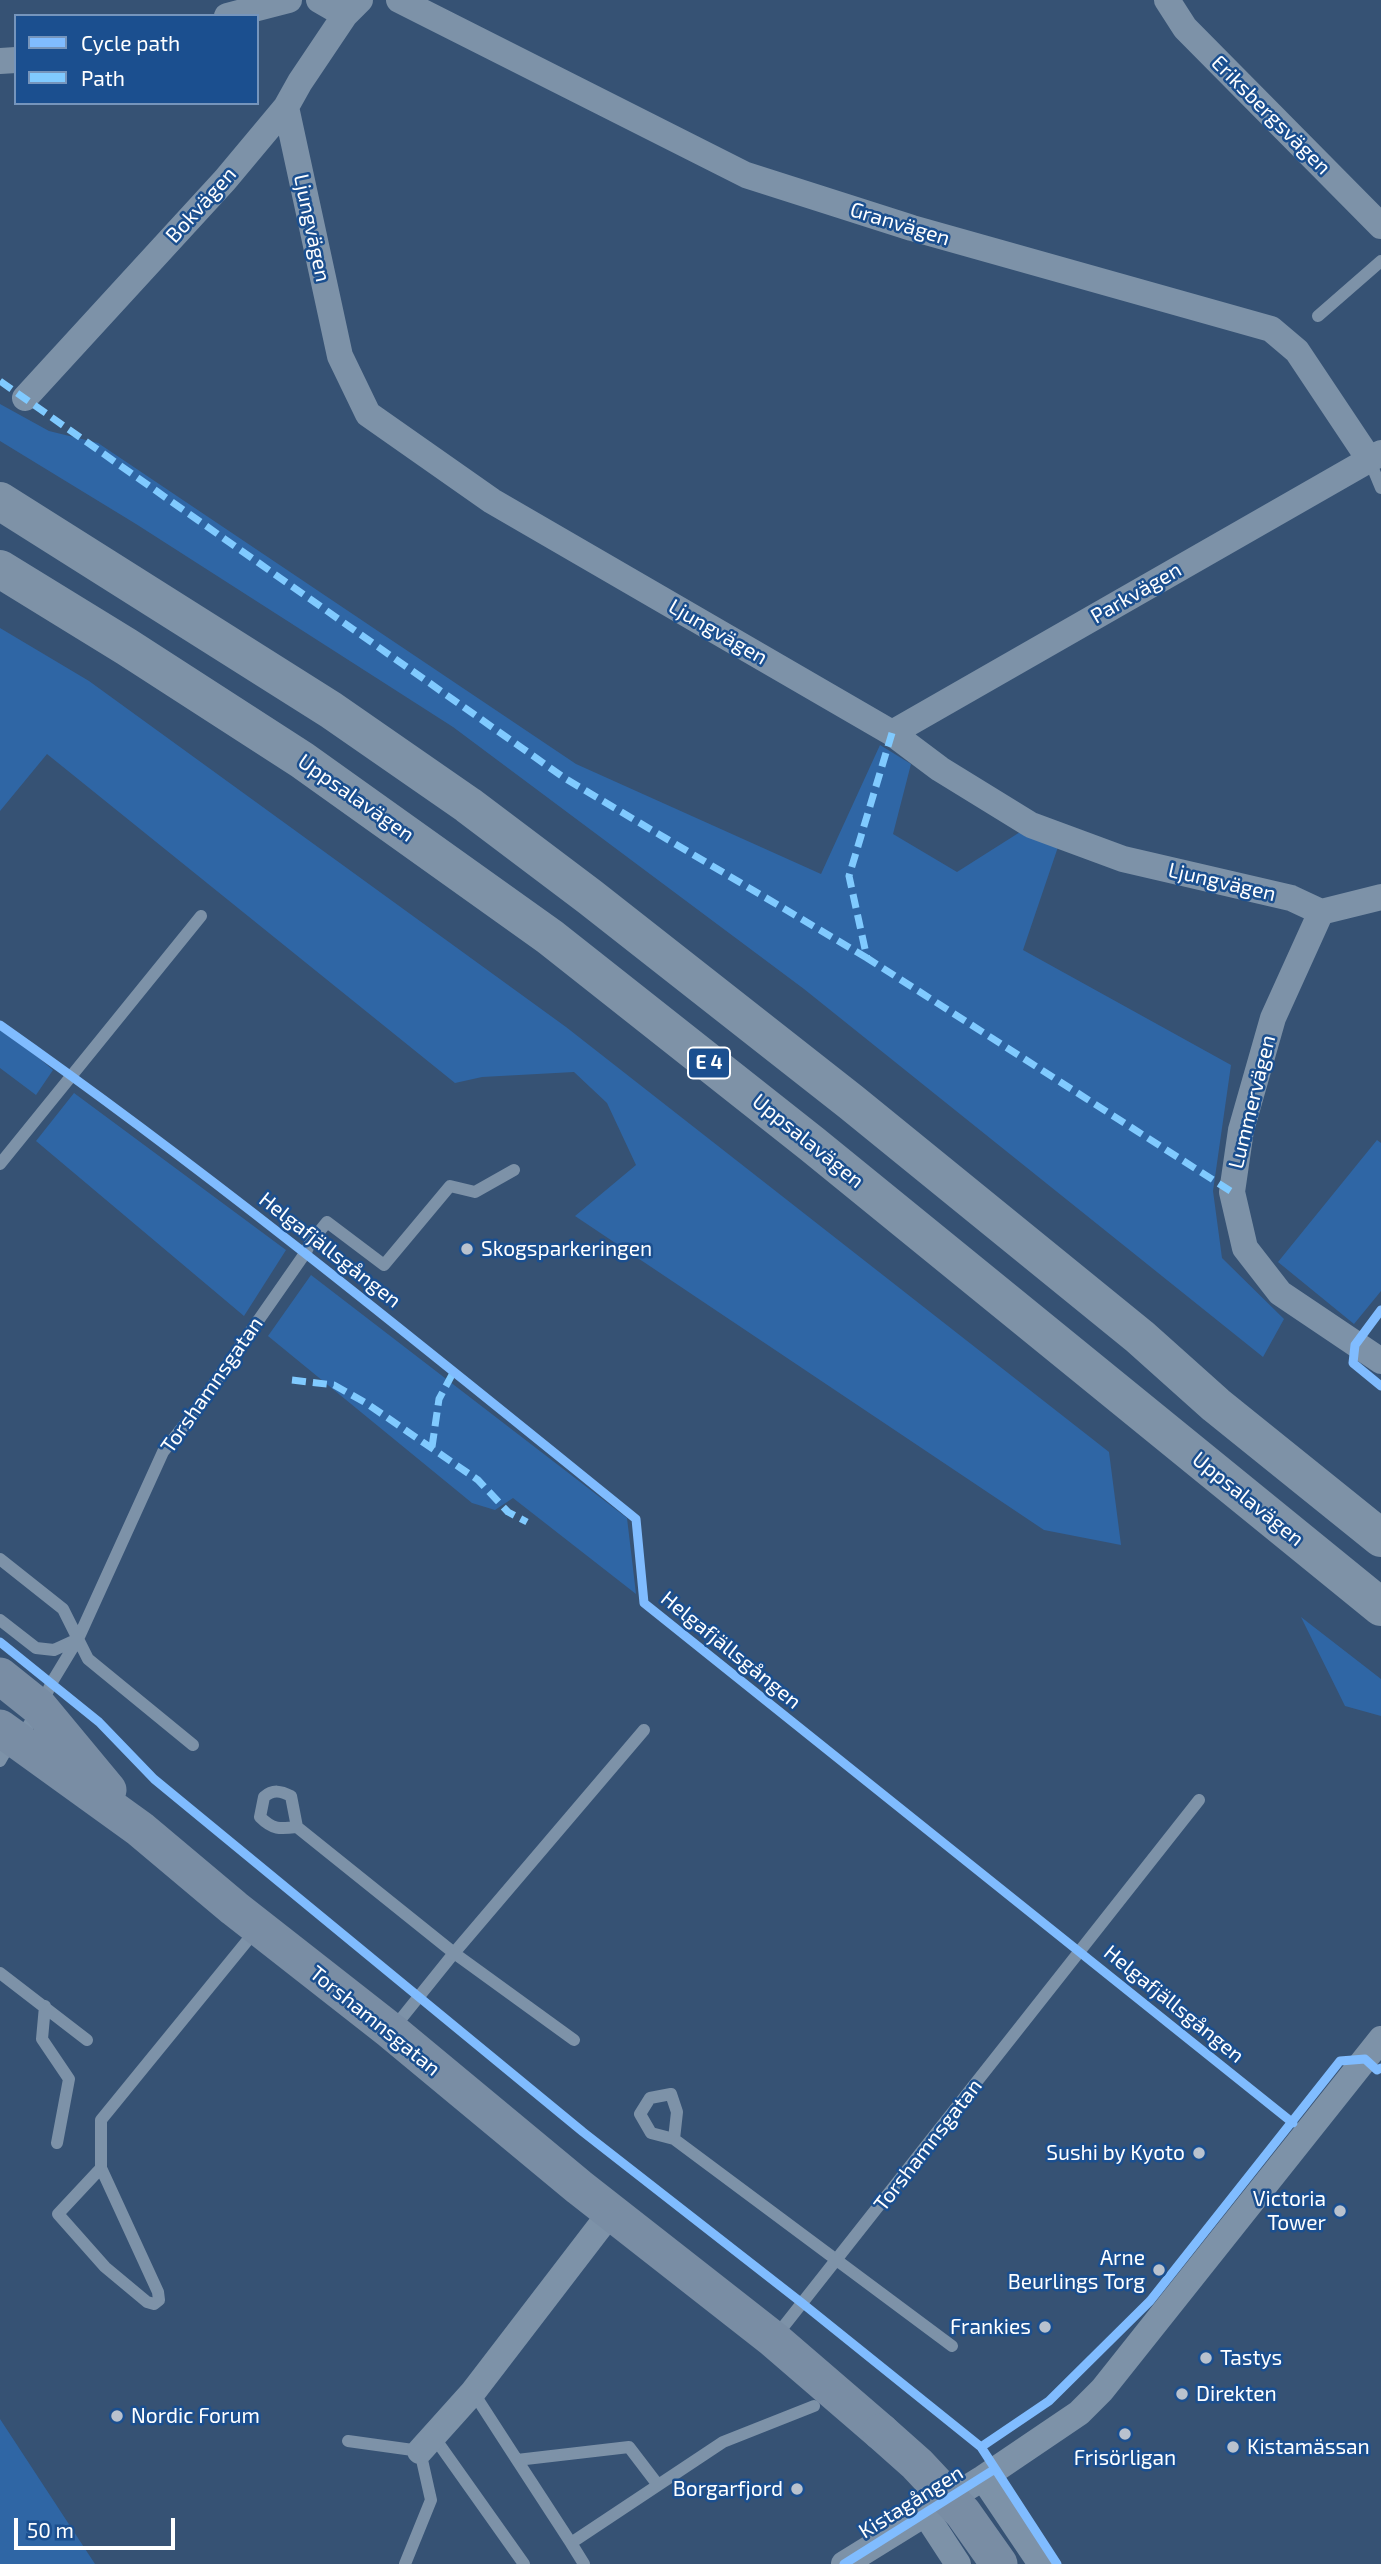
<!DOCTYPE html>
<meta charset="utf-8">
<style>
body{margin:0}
#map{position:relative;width:1381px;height:2564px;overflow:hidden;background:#365274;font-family:"Exo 2",sans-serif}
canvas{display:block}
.legend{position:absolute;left:14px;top:14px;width:245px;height:91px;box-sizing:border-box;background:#1b4f8f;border:2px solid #7695bc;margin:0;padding:9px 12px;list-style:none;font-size:21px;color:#fff}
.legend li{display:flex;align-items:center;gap:14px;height:35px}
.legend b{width:35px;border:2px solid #7695bc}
.scale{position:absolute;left:14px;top:2518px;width:161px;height:32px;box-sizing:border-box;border:4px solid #fff;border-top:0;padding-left:9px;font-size:21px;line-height:24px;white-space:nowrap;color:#fff;-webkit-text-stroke:5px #1b4f8f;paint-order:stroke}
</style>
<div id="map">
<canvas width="1381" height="2564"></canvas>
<ul class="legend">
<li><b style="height:9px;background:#80bcff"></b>Cycle path</li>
<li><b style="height:9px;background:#80caff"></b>Path</li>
</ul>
<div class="scale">50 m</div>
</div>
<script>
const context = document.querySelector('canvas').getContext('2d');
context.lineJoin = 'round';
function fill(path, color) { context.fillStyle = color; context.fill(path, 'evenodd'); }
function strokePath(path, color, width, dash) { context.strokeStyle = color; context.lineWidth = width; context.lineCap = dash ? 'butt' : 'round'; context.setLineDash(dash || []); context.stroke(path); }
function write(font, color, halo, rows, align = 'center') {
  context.font = font + ' "Exo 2",sans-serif'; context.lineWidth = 5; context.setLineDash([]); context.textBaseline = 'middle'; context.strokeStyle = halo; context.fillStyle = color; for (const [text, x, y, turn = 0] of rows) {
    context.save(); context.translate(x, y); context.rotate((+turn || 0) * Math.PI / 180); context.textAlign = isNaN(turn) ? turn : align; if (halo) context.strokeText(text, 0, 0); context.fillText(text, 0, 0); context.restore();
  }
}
fill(new Path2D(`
 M0,404l49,27 49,12 478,321 245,110 59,-129 31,19 -18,70 64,38 71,-45 31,17 -36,106 208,115 -18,126 9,67 62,61 -21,38 -459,-368 -351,-262 -317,-203 -136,-83z
 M0,628l89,53 477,346 543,425 12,93 -77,-15 -469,-314 61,-51 -29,-62 -33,-31 -92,5 -27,6 -408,-329 -47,57z
 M0,1025l53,45 -17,25 -36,-27z
 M74,1093l212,157 -42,66 -208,-175z
 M1377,1140l4,3v148l-27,33 -76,-62z
 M311,1275l316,243 9,76 -123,-96 -18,12 -23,-7 -204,-167z
 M1301,1617l80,62v37l-36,-10z
 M0,2419l95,145h-95z`), '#2f66a5');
strokePath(new Path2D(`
 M1318,316l63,-55
 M1369,459l12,29
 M0,1164l201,-248
 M0,1559l63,50 25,50 105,86
 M0,1620l36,28 18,2 24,-11
 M0,1761l4,-7 13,-12 23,-34 12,-26 26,-43 85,-187 30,-38 113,-162 4,-9 17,-21 57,43 66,-79 25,6 39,-22
 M297,1827c-17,2 -24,3 -37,-10l4,-20c9,-8 17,-6 27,-1l6,31 157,126 120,87
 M0,1973l87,67
 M45,2006l-3,33 27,40 -12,64
 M392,2030l62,-77 190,-223
 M674,2139l3,-27 -6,-18 -21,4 -10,16 11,19 23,6 278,207
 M101,2168l57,124 1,8 -5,4 -7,-2 -42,-35 -47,-53 43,-46v-48l155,-190
 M776,2336l423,-536
 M473,2392l44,68
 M434,2437l90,127
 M348,2441l72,10 11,49 -26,64
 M571,2543l-54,-83 112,-13 29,38
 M584,2564l-13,-21 152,-101 91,-36`), '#7d92a8', 12);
strokePath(new Path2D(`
 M319,0l26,15
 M399,0l347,175 166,53 359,101 26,22 72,108
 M1167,0l18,28 196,198
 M227,16l62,-16
 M0,61l16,-1
 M286,107l54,249 28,58 124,87 400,232 48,36 91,56 92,34 168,39 30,14 60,-15
 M25,398l200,-218 61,-73 14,-25 45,-67 15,-15
 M892,733l489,-280
 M1321,912l-48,106 -32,112 -9,62 13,56 35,45 101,68
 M420,2451l53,-59 138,-180
 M983,2478l58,86
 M924,2512l34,52
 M844,2564l139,-86 96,-65 23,-23 279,-351`), '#7d92a8', 26);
strokePath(new Path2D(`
 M0,1676l40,32 68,82
 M0,1728l140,101 94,79 157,123 188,156 194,152 108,93`), '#798da4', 37);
strokePath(new Path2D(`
 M0,501l331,209 137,95 122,92 261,205 289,235 76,68 165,133
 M0,569l127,78 175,113 248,177 262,207 569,463`), '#7e92a7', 38);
strokePath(new Path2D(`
 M881,2432l36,32 46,49 36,51`), '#798da4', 37);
strokePath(new Path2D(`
 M0,381l566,398 301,179
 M892,733l-43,143 18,82 365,234
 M292,1380l42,5 32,18 112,77 30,32 19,10
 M432,1447l7,-48 15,-28`), '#80caff', 7, [14, 7]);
strokePath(new Path2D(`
 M0,1025c220,155 427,325 636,494l8,84 649,520
 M1381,1310l-26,35 -2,18 28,23
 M0,1642l99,80 55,57 429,353 219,171 179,144 76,117
 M981,2447l68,-46 101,-100 190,-240 25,-2 12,11 4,-2
 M844,2564l151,-95`), '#80bcff', 9);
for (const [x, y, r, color] of [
 [467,1249,7,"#b9c2ce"],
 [1199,2153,7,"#b9c2ce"],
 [1340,2211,7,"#b9c2ce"],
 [1159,2270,7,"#b9c2ce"],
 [1045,2327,7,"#b9c2ce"],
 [1206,2358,7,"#b9c2ce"],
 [1182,2394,7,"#b9c2ce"],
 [117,2416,7,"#b9c2ce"],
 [1125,2434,7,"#b9c2ce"],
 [1233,2447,7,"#b9c2ce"],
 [797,2489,7,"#b9c2ce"]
]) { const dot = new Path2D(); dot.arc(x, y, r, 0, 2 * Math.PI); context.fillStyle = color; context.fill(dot); strokePath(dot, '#1b4f8f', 2.5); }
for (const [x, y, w] of [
 [709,1063,42]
]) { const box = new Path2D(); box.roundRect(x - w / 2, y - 15.5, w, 31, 5); context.fillStyle = '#1b4f8f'; context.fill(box); strokePath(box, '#fff', 2); }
write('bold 19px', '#fff', null, [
 ["E 4",709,1063]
]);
write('21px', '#fff', '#1b4f8f', [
 ["Eriksbergsvägen",1271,115,45],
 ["Bokvägen",201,205,-48],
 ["Granvägen",900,224,17],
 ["Ljungvägen",312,228,78],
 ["Parkvägen",1136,593,-30],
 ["Ljungvägen",718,632,30],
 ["Uppsalavägen",356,798,35],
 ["Ljungvägen",1222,882,13],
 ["Lummervägen",1252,1102,-76],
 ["Uppsalavägen",808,1141,39],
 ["Helgafjällsgången",330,1250,38],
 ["Torshamnsgatan",212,1385,-55],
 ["Uppsalavägen",1248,1499,39],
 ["Helgafjällsgången",731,1650,39],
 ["Helgafjällsgången",1174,2004,39],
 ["Torshamnsgatan",375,2021,39],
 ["Torshamnsgatan",928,2145,-52],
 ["Kistagången",911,2502,-32]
]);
write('21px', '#fff', '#1b4f8f', [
 ["Skogsparkeringen",481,1249],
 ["Sushi by Kyoto",1185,2153,"right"],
 ["Victoria",1326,2199,"right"],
 ["Tower",1326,2223,"right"],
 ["Arne",1145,2258,"right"],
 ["Beurlings Torg",1145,2282,"right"],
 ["Frankies",1031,2327,"right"],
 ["Tastys",1220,2358],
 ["Direkten",1196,2394],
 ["Nordic Forum",131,2416],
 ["Kistamässan",1247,2447],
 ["Frisörligan",1125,2458,"center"],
 ["Borgarfjord",783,2489,"right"]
], 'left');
</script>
